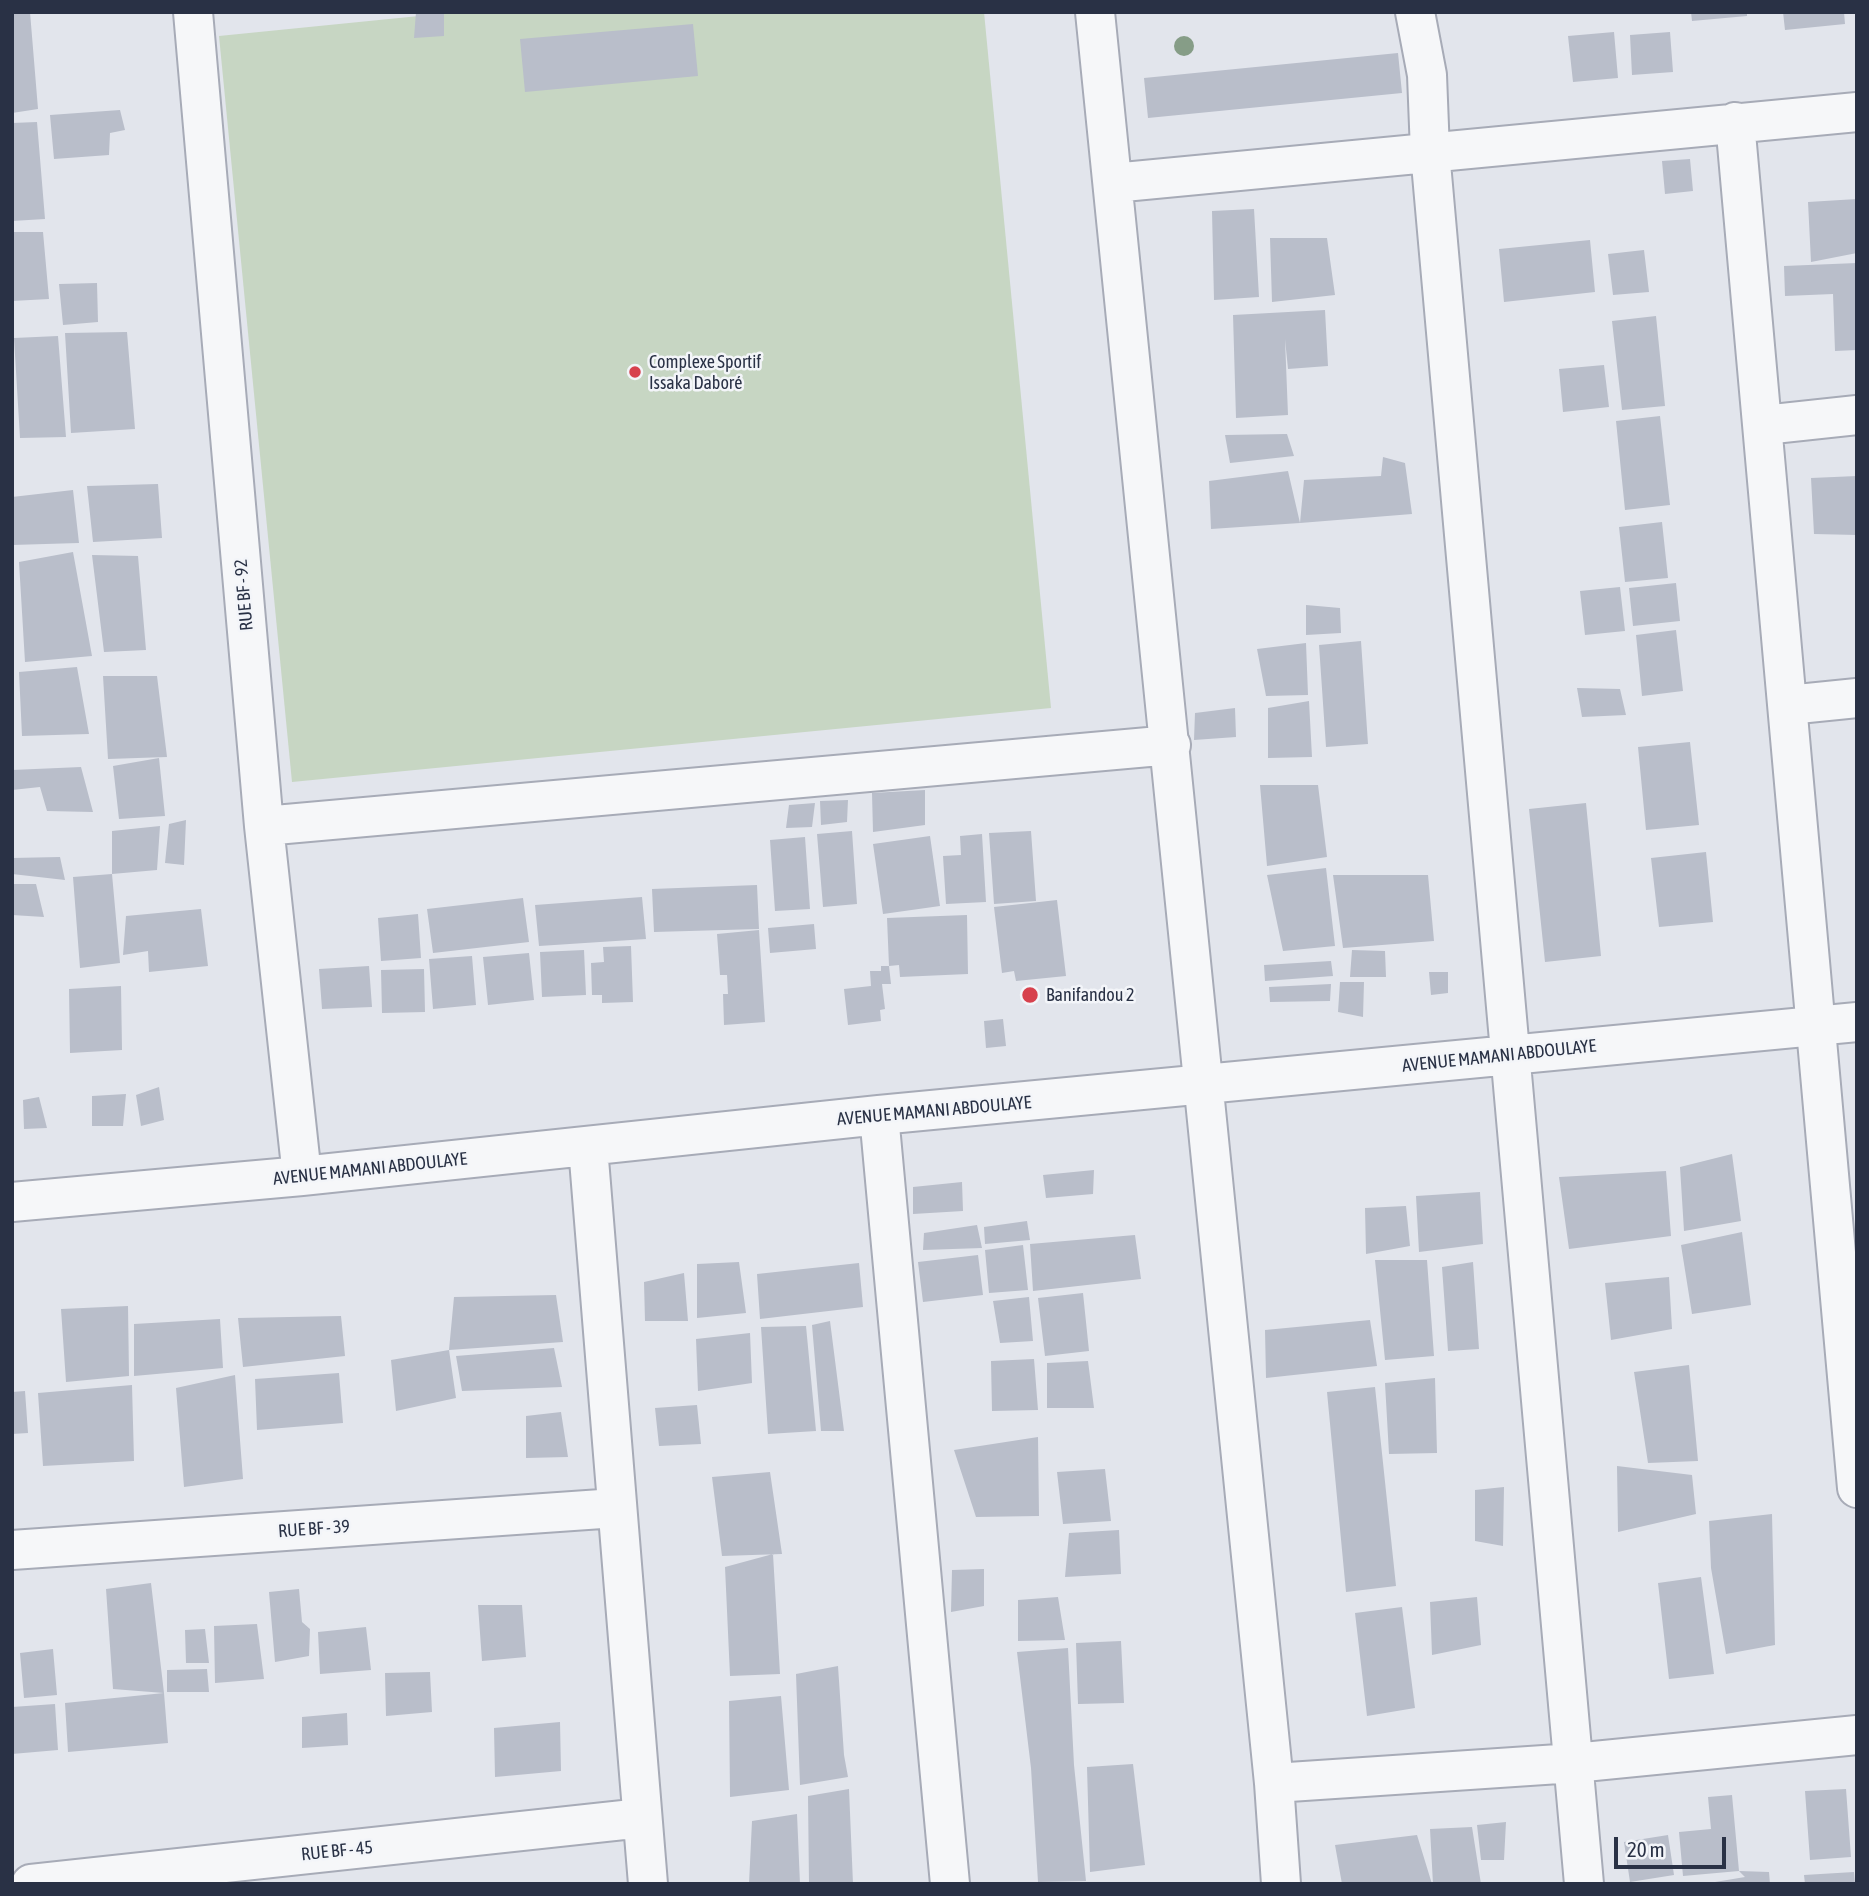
<!DOCTYPE html>
<meta charset="utf-8">
<style>
body{margin:0}
#map{position:relative;width:1869px;height:1896px;overflow:hidden;background:#e2e5ec;font-family:"Asap Condensed",sans-serif}
canvas{display:block}
.frame{position:absolute;inset:0;border:14px solid #293145;pointer-events:none}
.scale{position:absolute;left:1614px;top:1837px;width:112px;height:32px;box-sizing:border-box;border:4px solid #293145;border-top:0;padding-left:9px;font-size:21px;line-height:24px;white-space:nowrap;color:#293145;-webkit-text-stroke:5px #f3f5f9;paint-order:stroke}
</style>
<div id="map">
<canvas width="1869" height="1896"></canvas>
<div class="frame"></div>
<div class="scale">20 m</div>
</div>
<script>
const context = document.querySelector('canvas').getContext('2d');
context.lineJoin = 'round';
function fill(path, color) { context.fillStyle = color; context.fill(path, 'evenodd'); }
function strokePath(path, color, width, dash) { context.strokeStyle = color; context.lineWidth = width; context.lineCap = dash ? 'butt' : 'round'; context.setLineDash(dash || []); context.stroke(path); }
function write(font, color, halo, rows, align = 'center') {
  context.font = font + ' "Asap Condensed",sans-serif'; context.lineWidth = 5; context.setLineDash([]); context.textBaseline = 'middle'; context.strokeStyle = halo; context.fillStyle = color; for (const [text, x, y, turn = 0] of rows) {
    context.save(); context.translate(x, y); context.rotate((+turn || 0) * Math.PI / 180); context.textAlign = isNaN(turn) ? turn : align; if (halo) context.strokeText(text, 0, 0); context.fillText(text, 0, 0); context.restore();
  }
}
fill(new Path2D(`
 M459,12h525l67,696 -759,74 -73,-746z`), '#c7d6c3');
fill(new Path2D(`
 M12,12h18l8,97 -26,4z
 M416,12h28v24l-30,2z
 M1691,12h56v4l-55,5z
 M1783,12h61l1,12 -60,6z
 M693,24l5,52 -173,16 -5,-53z
 M1614,32l4,46 -45,4 -5,-46z
 M1670,32l3,40 -41,3 -2,-40z
 M1398,53l4,40 -254,25 -4,-40z
 M120,110l5,20 -15,3 -1,22 -55,4 -4,-44z
 M37,122l8,97 -33,2v-98z
 M1690,159l3,32 -28,3 -3,-33z
 M1857,199v54l-46,9 -3,-60z
 M1254,209l5,88 -45,3 -2,-89z
 M12,232h31l6,67 -37,2z
 M1270,238h57l8,57 -63,7z
 M1590,240l5,52 -91,10 -5,-53z
 M1644,250l5,42 -36,3 -5,-41z
 M1857,263v87l-22,1 -2,-57 -48,2 -1,-30z
 M97,283l1,39 -35,3 -4,-41z
 M1325,310l3,56 -40,3 -3,-30 3,76 -52,3 -3,-103z
 M1656,316l9,90 -43,4 -10,-89z
 M127,332l8,97 -64,4 -6,-100z
 M58,336l8,101 -46,1 -6,-100z
 M1604,365l5,42 -46,5 -4,-43z
 M1660,416l10,89 -45,5 -9,-89z
 M1287,434l7,22 -64,7 -5,-28z
 M1383,457l22,6 7,51 -112,9 -89,6 -2,-48 79,-10 12,52 4,-43 77,-4z
 M1857,476v59l-43,-1 -3,-56z
 M158,484l4,54 -69,4 -6,-56z
 M73,490l6,53 -67,2v-48z
 M1662,522l6,56 -43,4 -6,-55z
 M73,552l19,104 -67,6 -6,-100z
 M92,555l46,1 8,94 -42,2z
 M1676,583l4,38 -47,5 -4,-38z
 M1620,587l5,44 -40,4 -5,-44z
 M1306,605l34,3 1,25 -35,2z
 M1676,630l7,61 -41,5 -6,-61z
 M1361,641l7,103 -42,3 -7,-102z
 M1306,643l2,52 -42,1 -9,-47z
 M77,667l12,67 -67,2 -3,-64z
 M103,676h54l10,81 -59,2z
 M1577,688l43,1 6,26 -44,2z
 M1309,701l3,56 -44,1v-50z
 M1235,708l1,29 -42,3 1,-27z
 M1690,742l9,83 -53,5 -8,-83z
 M159,758l6,58 -46,3 -6,-53z
 M81,767l12,45 -46,-1 -7,-24 -28,3v-20z
 M1260,785h58l9,72 -60,9z
 M925,790v35l-52,7 -1,-39z
 M848,800l-1,22 -26,3 -1,-24z
 M815,803l-3,24 -26,1 3,-23z
 M1586,803l15,153 -56,6 -16,-153z
 M186,820l-2,45 -19,-2 4,-39z
 M160,826l-3,44 -45,4v-43z
 M852,831l5,73 -34,3 -6,-73z
 M1031,831l5,70 -42,3 -5,-71z
 M982,834l4,68 -40,2 -3,-48 18,-1 -1,-19z
 M930,836l10,70 -57,8 -10,-70z
 M805,837l5,72 -35,2 -5,-71z
 M1706,852l7,70 -54,5 -8,-69z
 M60,857l5,23 -53,-6v-16z
 M1326,868l9,78 -52,5 -16,-76z
 M112,874l8,89 -40,5 -7,-91z
 M1333,875h95l6,66 -91,7z
 M12,884h24l8,33 -32,-2z
 M757,885l2,44 -105,3 -2,-43z
 M642,897l4,42 -107,7 -4,-41z
 M523,898l6,44 -96,11 -6,-44z
 M1057,900l9,76 -50,5 -2,-10 -12,2 -8,-66z
 M201,909l7,57 -59,6 -1,-21 -25,4 3,-39z
 M418,914l3,44 -40,3 -3,-43z
 M967,915l1,59 -68,3 -1,-12 -10,1 2,18h-9l3,25 -5,1 1,11 -33,4 -4,-36 27,-3 -1,-15h11v-5h8l-2,-48z
 M814,924l2,25 -46,4 -2,-25z
 M759,930l6,92 -41,3 -1,-31h5l-1,-19h-7l-3,-41z
 M631,946l2,56 -31,1v-8h-10l-1,-32 13,-1 -1,-15z
 M584,950l2,45 -44,2 -2,-45z
 M1352,950l33,1 1,26h-36z
 M529,953l5,47 -46,5 -5,-48z
 M472,956l4,49 -43,4 -4,-50z
 M1331,961l2,15 -68,5 -1,-16z
 M369,966l3,41 -50,2 -3,-40z
 M424,969l1,43 -43,1 -1,-43z
 M1429,972h19v21l-17,2z
 M1340,982h24l-1,35 -25,-5z
 M1331,984l-1,17 -60,1 -1,-15z
 M121,986l1,64 -52,3 -1,-64z
 M1003,1019l3,27 -20,2 -2,-27z
 M159,1087l5,33 -23,6 -5,-31z
 M126,1094l-3,32h-31v-30z
 M39,1097l8,31 -23,1 -1,-29z
 M1732,1154l9,67 -57,10 -4,-64z
 M1094,1170l-1,24 -47,4 -3,-23z
 M1666,1171l5,65 -102,13 -10,-72z
 M962,1182l1,29 -50,3v-27z
 M1480,1192l3,52 -64,8 -3,-56z
 M1406,1206l4,40 -44,8 -1,-46z
 M1027,1221l3,19 -45,4 -1,-17z
 M977,1225l5,23 -59,2 1,-17z
 M1742,1232l9,73 -59,9 -11,-69z
 M1135,1235l6,44 -108,12 -3,-47z
 M1023,1245l5,45 -39,3 -4,-43z
 M978,1255l5,40 -60,7 -5,-40z
 M1375,1260h52l7,96 -49,4z
 M739,1262l7,51 -49,5v-54z
 M1473,1262l6,87 -31,2 -6,-84z
 M859,1263l4,44 -103,12 -3,-45z
 M684,1273l4,48h-43l-1,-39z
 M1669,1277l3,52 -61,11 -6,-57z
 M1083,1293l6,58 -44,5 -7,-58z
 M556,1295l7,47 -114,8 5,-53z
 M1029,1297l4,44 -33,2 -7,-42z
 M128,1306l1,70 -63,6 -5,-73z
 M341,1316l4,40 -102,11 -5,-49z
 M220,1319l3,49 -89,8v-52z
 M1370,1320l7,46 -111,12 -1,-48z
 M830,1321l14,110h-23l-9,-106z
 M806,1326l10,105 -48,3 -7,-107z
 M750,1333l2,50 -54,8 -2,-52z
 M554,1348l8,39 -100,4 -6,-35z
 M449,1350l7,48 -60,13 -5,-51z
 M1034,1359l4,51 -46,1 -1,-50z
 M1088,1361l6,47h-47v-45z
 M1689,1365l9,96 -50,2 -14,-91z
 M339,1373l4,50 -86,7 -2,-51z
 M235,1375l8,104 -59,8 -8,-99z
 M1435,1378l2,75 -48,1 -4,-71z
 M132,1385l2,76 -91,5 -5,-73z
 M1375,1387l21,199 -50,6 -19,-200z
 M25,1391l3,42 -16,1v-42z
 M697,1405l4,39 -42,2 -4,-38z
 M561,1412l7,45 -42,1v-42z
 M1038,1437l1,79 -63,1 -22,-67z
 M1617,1466l75,9 4,39 -78,18z
 M1105,1469l6,52 -48,3 -6,-52z
 M770,1472l12,82 -60,2 -10,-79z
 M1504,1487l-1,59 -28,-5v-51z
 M1772,1514l3,131 -49,9 -15,-86 -2,-47z
 M1119,1530l2,44 -56,3 4,-44z
 M773,1554l7,120 -50,2 -5,-109z
 M984,1569v37l-33,6 1,-42z
 M1701,1577l13,97 -45,5 -11,-96z
 M151,1583l13,110 4,50 -100,9 -3,-49 99,-10 -51,-4 -7,-100z
 M299,1589l3,33 8,7 -1,27 -34,6 -6,-70z
 M1058,1597l7,43 -47,1v-41z
 M1477,1597l4,48 -49,10 -2,-53z
 M478,1605h44l4,52 -44,4z
 M1402,1607l13,101 -48,8 -12,-103z
 M257,1624l7,55 -49,4 -1,-57z
 M366,1627l5,43 -51,4 -2,-42z
 M205,1629l4,34h-23l-1,-33z
 M1121,1641l3,62 -46,1 -2,-61z
 M1068,1648l6,117 12,116 -48,1 -7,-114 -14,-116z
 M53,1649l4,46 -33,3 -4,-45z
 M838,1666l6,89 4,22 -48,8 -4,-111z
 M207,1669l2,23h-42v-22z
 M430,1672l2,40 -46,4 -1,-43z
 M781,1696l8,94 -59,7 -1,-96z
 M55,1704l3,46 -46,4v-47z
 M347,1713l1,32 -46,3v-31z
 M560,1722l1,49 -66,6 -1,-49z
 M1133,1764l12,101 -55,7 -3,-105z
 M849,1789l4,95h-44l-1,-88z
 M1846,1789l5,68 -41,3 -5,-69z
 M1732,1795l7,76 -56,5 -4,-44 32,-3 -3,-32z
 M797,1814l3,70h-51l3,-63z
 M1506,1822l-2,38h-23l-4,-35z
 M1472,1827l9,57h-48l-3,-55z
 M1417,1835l15,49h-90l-7,-39z
 M1668,1835l6,40 -44,7 -6,-40z
 M1739,1871l30,1 1,12h-67l42,-7z
 M1854,1872l1,12h-50l-1,-9z`), '#b9beca');
const street = new Path2D(`
 M193,12l71,814 38,350
 M1095,12l179,1771 7,101
 M1415,12l12,63 3,77 154,1732
 M1735,122l122,1366
 M1113,183l744,-71
 M1764,425l93,-10
 M1788,705l69,-7
 M264,826l907,-81
 M879,1115l71,769
 M588,1147l60,737
 M12,1202l290,-26 577,-61 978,-93
 M12,1550l604,-42
 M1274,1783l300,-20 283,-28
 M31,1884l611,-66`);
strokePath(street, '#a7abb7', 42);
strokePath(street, '#f6f7f9', 38);
context.fillStyle = '#869d87';
for (const [x, y] of [
 [1184,46]
]) { context.beginPath(); context.arc(x, y, 10, 0, 2 * Math.PI); context.fill(); }
for (const [x, y, r, color] of [
 [635,372,7,"#d7414d"],
 [1030,995,9,"#d7414d"]
]) { const dot = new Path2D(); dot.arc(x, y, r, 0, 2 * Math.PI); context.fillStyle = color; context.fill(dot); strokePath(dot, '#f3f5f9', 2.5); }
write('18px', '#293145', '#f3f5f9', [
 ["Complexe Sportif",649,362],
 ["Issaka Daboré",649,383],
 ["Banifandou 2",1046,995]
], 'left');
write('18px', '#293145', '#f3f5f9', [
 ["RUE BF - 92",244,595,-95],
 ["AVENUE MAMANI ABDOULAYE",1499,1056,-6],
 ["AVENUE MAMANI ABDOULAYE",934,1111,-5],
 ["AVENUE MAMANI ABDOULAYE",370,1169,-6],
 ["RUE BF - 39",314,1529,-4],
 ["RUE BF - 45",337,1851,-6]
]);
</script>
